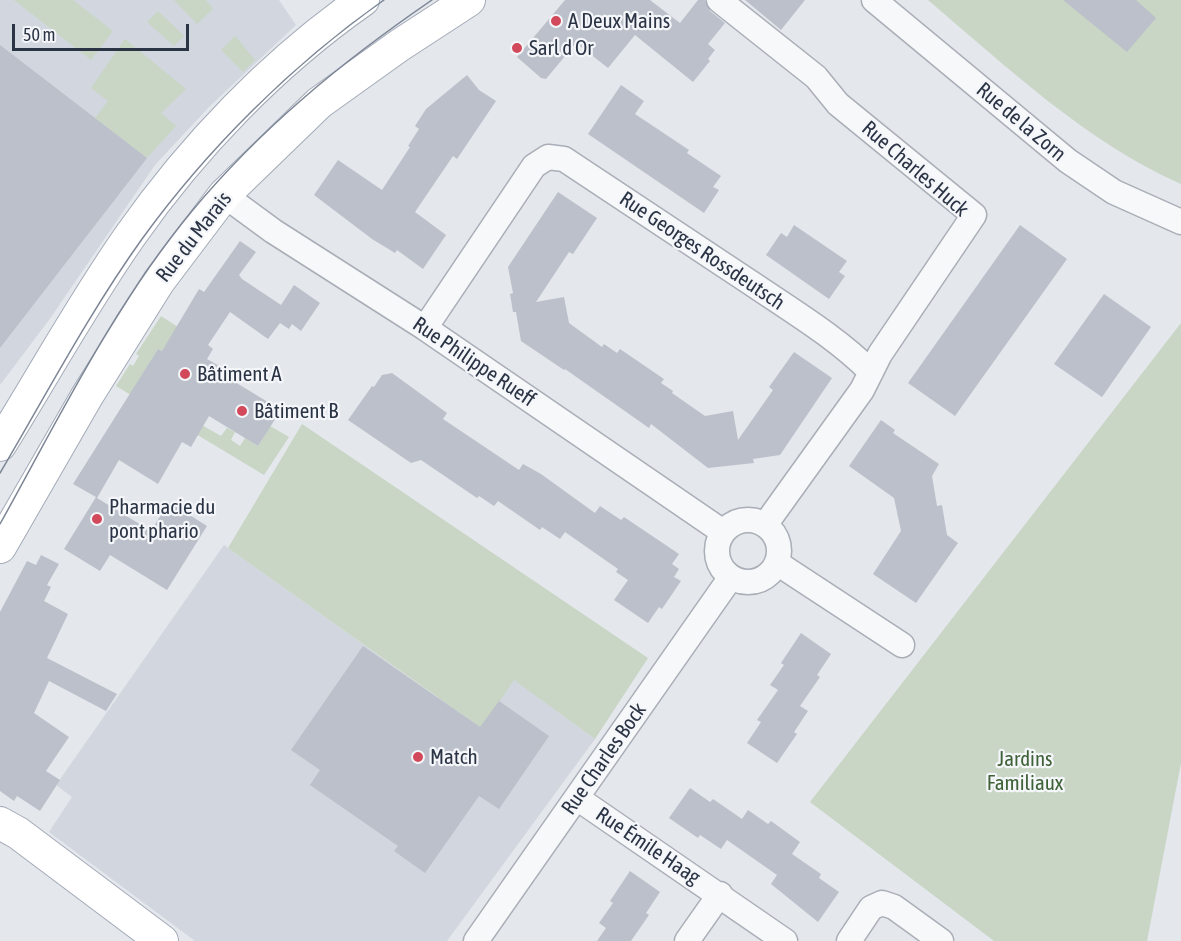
<!DOCTYPE html>
<meta charset="utf-8">
<style>
body{margin:0}
#map{position:relative;width:1181px;height:941px;overflow:hidden;background:#e4e7ec;font-family:"Asap Condensed",sans-serif}
canvas{display:block}
.scale{position:absolute;left:12px;top:24px;width:177px;height:27px;box-sizing:border-box;border:3px solid #2b3445;border-top:0;padding-left:8px;font-size:18px;line-height:21px;white-space:nowrap;color:#2b3445;-webkit-text-stroke:4px #f4f6f9;paint-order:stroke}
</style>
<div id="map">
<canvas width="1181" height="941"></canvas>
<div class="scale">50 m</div>
</div>
<script>
const context = document.querySelector('canvas').getContext('2d');
context.lineJoin = 'round';
function fill(path, color) { context.fillStyle = color; context.fill(path, 'evenodd'); }
function strokePath(path, color, width, dash) { context.strokeStyle = color; context.lineWidth = width; context.lineCap = dash ? 'butt' : 'round'; context.setLineDash(dash || []); context.stroke(path); }
function write(font, color, halo, rows, align = 'center') {
  context.font = font + ' "Asap Condensed",sans-serif'; context.lineWidth = 4.5; context.setLineDash([]); context.textBaseline = 'middle'; context.strokeStyle = halo; context.fillStyle = color; for (const [text, x, y, turn = 0] of rows) {
    context.save(); context.translate(x, y); context.rotate((+turn || 0) * Math.PI / 180); context.textAlign = isNaN(turn) ? turn : align; if (halo) context.strokeText(text, 0, 0); context.fillText(text, 0, 0); context.restore();
  }
}
fill(new Path2D(`
 M0,0h279l17,25 -87,82 -54,58 -106,155 -49,65z
 M224,545l213,152 77,-18 81,60 -148,202h-252l-146,-109 23,-35 -16,-12z`), '#d2d6de');
fill(new Path2D(`
 M14,0h59l40,31 -22,29z
 M174,0h32l7,9 -16,15z
 M928,0h253v184c-95,-42 -174,-117 -253,-184z
 M158,11l26,25 -10,10 -27,-24z
 M235,36l20,24 -12,12 -22,-22z
 M125,39l61,50 -25,24 15,13 -29,32 -52,-40 13,-17 -17,-13z
 M161,316l25,16 -24,19 -4,-2 -23,38 86,49 6,-8 8,4 -4,8 9,6 5,-8 13,8 12,-20 19,11 -25,38 -148,-89 14,-22 3,2 6,-10 -3,-2z
 M1181,323v440l-34,178h-153l-184,-139z
 M302,424l346,234 -53,81 -81,-59 -33,48 -253,-180z`), '#c9d6c5');
fill(new Path2D(`
 M565,0h85l30,23 18,-23h7l5,11 15,12 -17,21 7,6 -7,9 2,2 -17,21 -58,-47 -27,33 -32,-25 -30,36 -5,-1 -24,-21z
 M745,0h60l-24,30z
 M1063,0h73l20,18 -29,34z
 M0,45l147,113 -147,190z
 M467,75l12,15 17,11 -39,58 -4,-3 -38,56 31,23 -23,34 -26,-19 -2,3 -23,-14 -58,-44 24,-35 44,30 28,-43 -2,-1 11,-17 -4,-3 11,-17z
 M621,85l23,16 -9,13 54,36 -2,3 34,23 -8,11 6,3 -15,23 -116,-79z
 M558,192l39,26 -24,36 -4,-2 -33,50 28,-5 5,26 33,24 2,-3 13,9 3,-4 44,30 -3,4 12,8 -1,2 33,23 28,-5 5,29 35,-50 -4,-3 25,-35 38,26 -52,77 -27,4 1,4 -46,5 -57,-44 -2,4 -84,-59 -1,1 -43,-29 -5,-29h-3l-3,-18 3,-1 -5,-26z
 M794,225l53,36 -8,11 6,4 -16,23 -63,-44 15,-22 6,4z
 M1020,225l47,34 -112,157 -47,-33z
 M240,241l16,11 -17,23 3,4 39,26 13,-20 26,18 -19,28 -9,-7 -3,5 -9,-6 -12,16 -38,-27 -22,33 5,4 -6,10 21,12 -3,5 56,34 -23,36 -49,-30 -18,31 -9,-5 -24,42 -39,-24 -22,38 54,33 18,-29 38,24 -40,64 -57,-35 -10,16 -36,-22 32,-52 -23,-13 85,-135 4,2 37,-62 5,3z
 M1104,294l47,33 -49,70 -48,-33z
 M392,373l55,40 -4,6 76,51 4,-6 18,10 54,39 5,-7 21,14 3,-3 55,37 -7,10 7,5 -5,8 7,4 -19,28 -3,-2 -11,16 -34,-23 14,-20 -12,-8 2,-3 -53,-37 -5,7 -18,-12 -2,3 -42,-29 -4,5 -15,-10 -2,2 -56,-38 -10,3 -63,-43 24,-34 2,1 8,-12z
 M881,420l14,10 -2,3 46,31 -7,12 5,30 5,-1 5,30 11,8 -42,60 -43,-29 28,-43 -7,-33 -45,-32z
 M41,555l18,9 -12,21 4,2 -7,14 24,13 -21,44 70,36 -11,17 -57,-30 -15,32 35,24 -23,34 14,9 -20,31 -23,-15 -3,5 -14,-10v-179l27,-51 9,4z
 M801,633l30,21 -14,21 3,2 -20,29 8,5 -14,21 3,2 -20,29 -30,-20 14,-21 -4,-2 21,-30 -8,-5 14,-20 -3,-2z
 M363,646l117,81 19,-26 50,35 -50,73 -20,-13 -54,77 -31,-22 4,-5 -88,-61 10,-15 -29,-20z
 M690,788l20,14 3,-3 29,20 6,-9 20,14 3,-3 29,21 -8,12 29,20 -2,4 20,14 -21,30 -47,-38 6,-9 -50,-35 -6,9 -21,-14 -2,3 -29,-20z
 M630,871l30,21 -14,21 3,2 -18,26h-34l9,-13 -7,-5 14,-20 -3,-2z`), '#bbc0ca');
const minor = new Path2D(`
 M719,0l97,77 22,27 136,111 -94,139 -18,36 -97,135
 M874,0l194,161 46,31 67,30
 M224,195l49,36 152,97 298,204
 M425,328l109,-162 14,-9 16,2c64,42 127,84 190,126 40,27 83,53 117,87
 M717 551a31 31 0 1 1 62 0a31 31 0 1 1-62 0Z
 M777,563l125,82
 M577,798l208,143
 M476,941l255,-364
 M687,941l33,-47
 M849,941l22,-33 11,-5 12,4 47,34`);
const major = new Path2D(`
 M0,445c43,-69 83,-142 130,-209 63,-90 143,-173 233,-236
 M0,547l87,-151 72,-115 65,-86 95,-92 81,-58 69,-45
 M0,823l18,10 144,108`);
strokePath(minor, '#a9aeb7', 27);
strokePath(major, '#a3abb8', 34);
strokePath(minor, '#f7f8fa', 24);
strokePath(major, '#fff', 32);
strokePath(new Path2D(`
 M0,473c46,-78 89,-160 142,-234 66,-91 150,-174 242,-239
 M0,524c59,-106 114,-219 192,-313 69,-83 151,-150 240,-211`), '#7d8696', 1.5);
for (const [x, y, r, color] of [
 [556,21,6,"#d1495b"],
 [517,48,6,"#d1495b"],
 [185,374,6,"#d1495b"],
 [242,411,6,"#d1495b"],
 [97,519,6,"#d1495b"],
 [418,757,6,"#d1495b"]
]) { const dot = new Path2D(); dot.arc(x, y, r, 0, 2 * Math.PI); context.fillStyle = color; context.fill(dot); strokePath(dot, '#f4f6f9', 2); }
write('21px', '#2b3445', '#f4f6f9', [
 ["A Deux Mains",568,21],
 ["Sarl d Or",529,48],
 ["Bâtiment A",197,374],
 ["Bâtiment B",254,411],
 ["Pharmacie du",109,507],
 ["pont phario",109,531],
 ["Match",430,757]
], 'left');
write('21px', '#2b3445', '#f4f6f9', [
 ["Rue de la Zorn",1021,122,40],
 ["Rue Charles Huck",915,169,41],
 ["Rue du Marais",194,237,-52],
 ["Rue Georges Rossdeutsch",702,251,34],
 ["Rue Philippe Rueff",474,362,34],
 ["Rue Charles Bock",604,759,-55],
 ["Rue Émile Haag",648,846,34]
]);
write('21px', '#3f6138', '#f4f6f9', [
 ["Jardins",1025,759],
 ["Familiaux",1025,783]
]);
</script>
